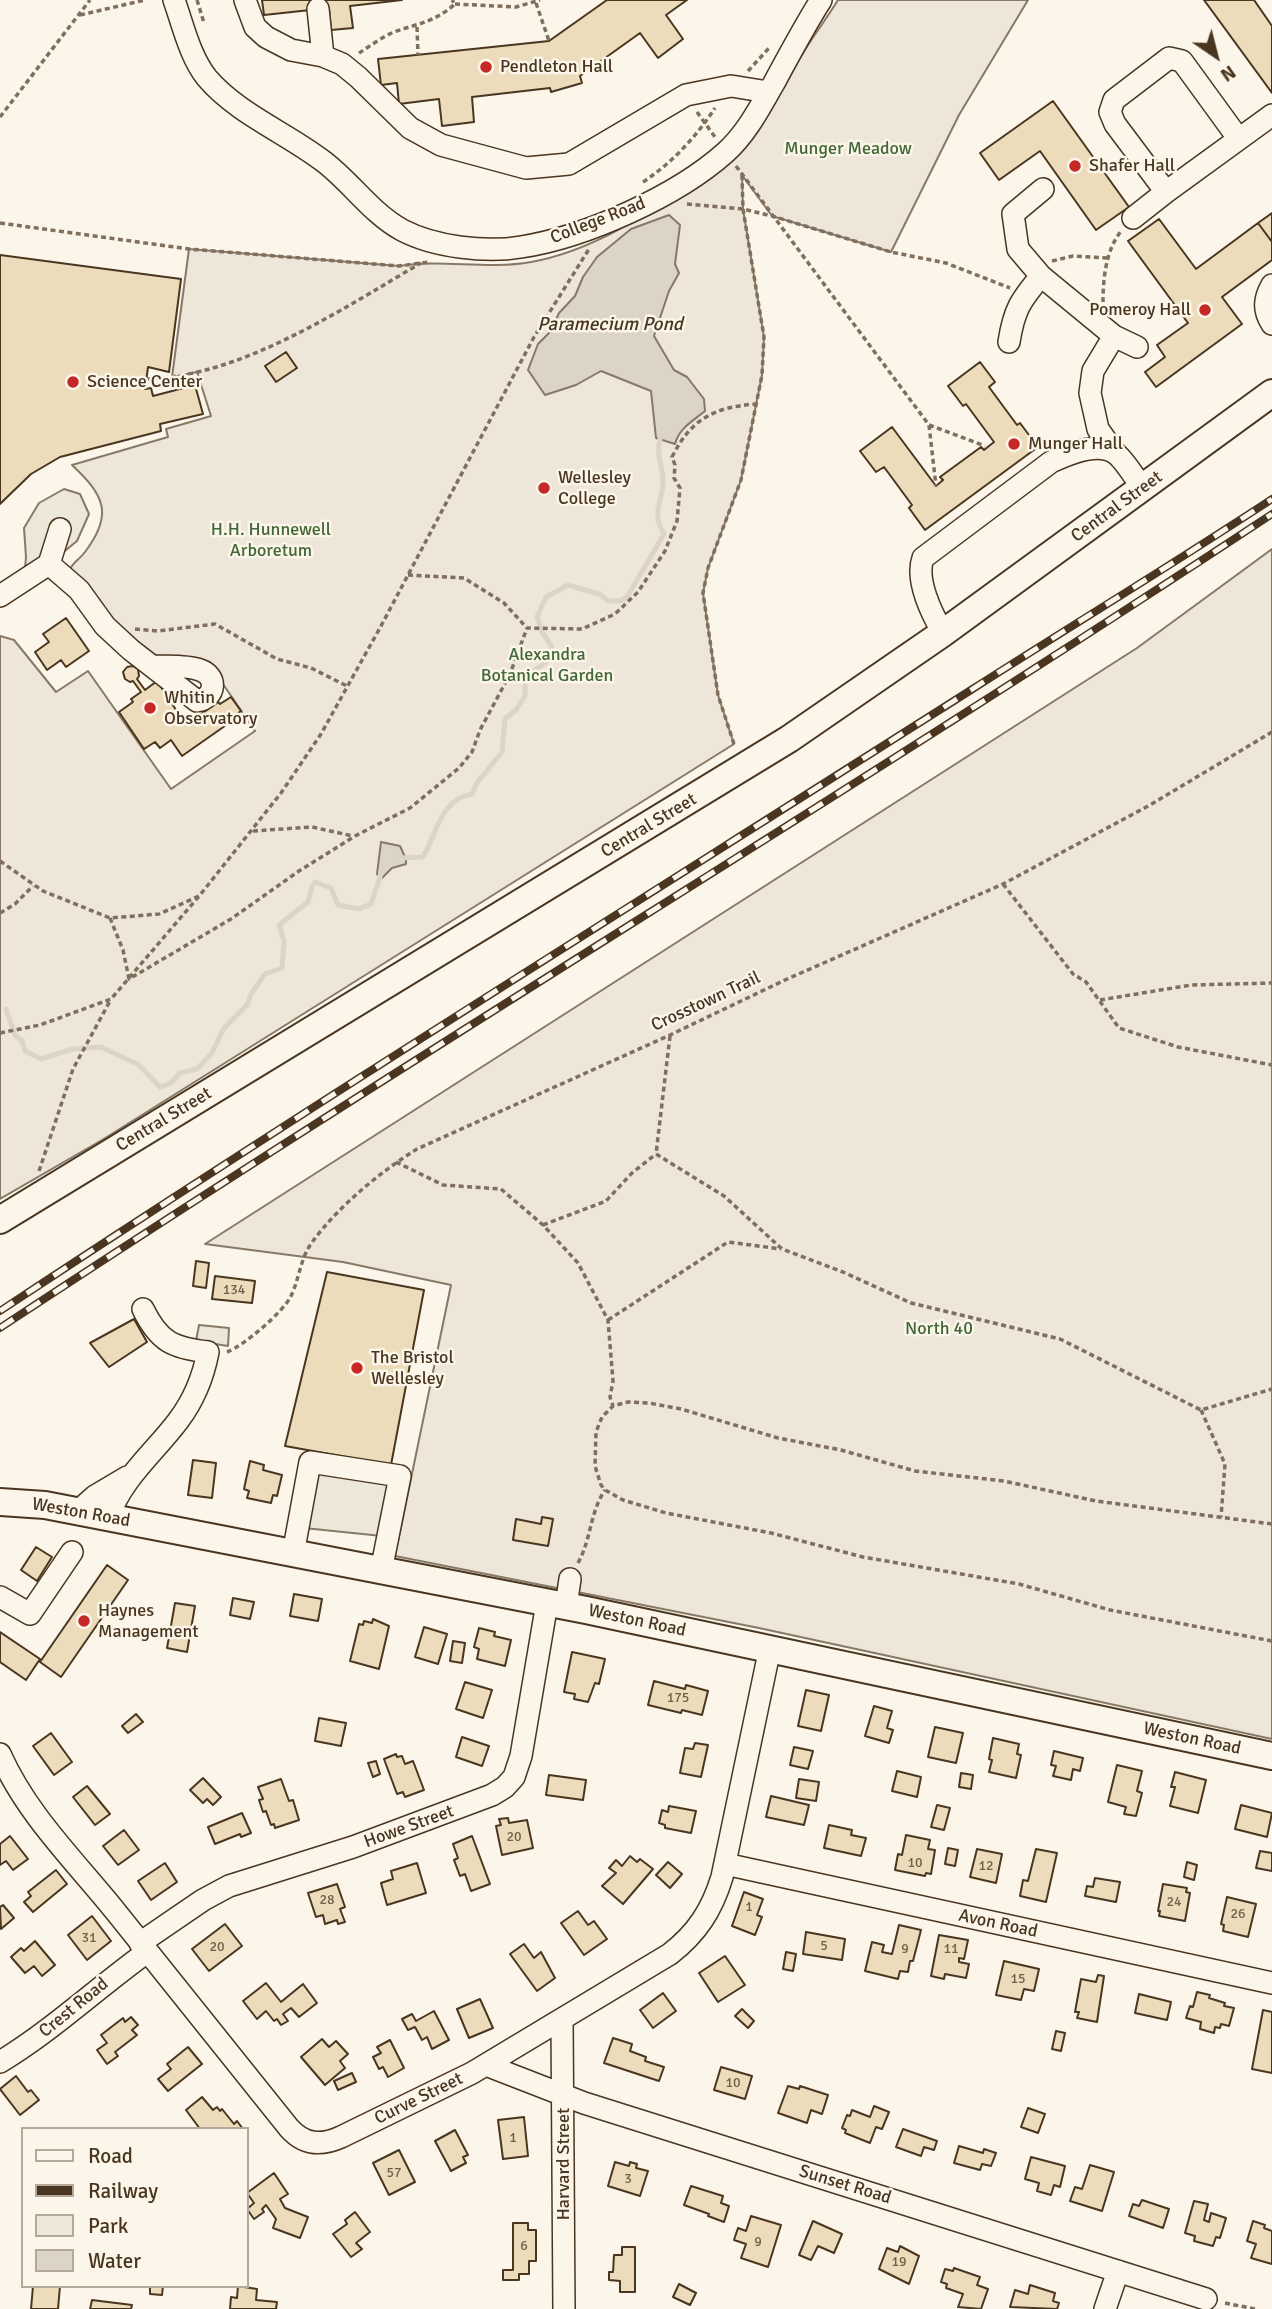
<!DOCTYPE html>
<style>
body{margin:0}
#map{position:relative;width:1272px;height:2309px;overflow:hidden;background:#fbf6e9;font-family:Signika,sans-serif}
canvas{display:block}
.legend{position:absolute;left:21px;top:2127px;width:228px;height:161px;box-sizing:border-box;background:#fbf6e9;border:2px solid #b4a999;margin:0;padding:9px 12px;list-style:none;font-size:21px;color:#4a3520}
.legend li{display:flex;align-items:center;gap:14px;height:35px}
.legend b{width:35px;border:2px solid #b4a999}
.north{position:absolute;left:1181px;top:21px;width:70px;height:70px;-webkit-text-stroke:5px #fbf6e9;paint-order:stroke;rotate:145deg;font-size:19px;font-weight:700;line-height:28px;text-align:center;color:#4a3520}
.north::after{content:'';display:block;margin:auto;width:24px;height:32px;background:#4a3520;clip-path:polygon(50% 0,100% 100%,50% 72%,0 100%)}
</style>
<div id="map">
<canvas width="1272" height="2309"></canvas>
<ul class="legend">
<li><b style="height:9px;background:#fbf6e9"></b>Road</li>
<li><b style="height:9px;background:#4a3520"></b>Railway</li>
<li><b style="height:19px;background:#ede6d9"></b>Park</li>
<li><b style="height:19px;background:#dcd4c6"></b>Water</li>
</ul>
<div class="north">N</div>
</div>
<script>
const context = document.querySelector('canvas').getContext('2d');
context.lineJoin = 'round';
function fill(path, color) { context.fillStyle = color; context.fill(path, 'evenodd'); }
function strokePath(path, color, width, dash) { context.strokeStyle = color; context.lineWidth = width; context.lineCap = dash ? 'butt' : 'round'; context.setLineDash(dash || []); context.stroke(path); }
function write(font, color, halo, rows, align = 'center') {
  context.font = font + ' Signika,sans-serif'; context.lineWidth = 5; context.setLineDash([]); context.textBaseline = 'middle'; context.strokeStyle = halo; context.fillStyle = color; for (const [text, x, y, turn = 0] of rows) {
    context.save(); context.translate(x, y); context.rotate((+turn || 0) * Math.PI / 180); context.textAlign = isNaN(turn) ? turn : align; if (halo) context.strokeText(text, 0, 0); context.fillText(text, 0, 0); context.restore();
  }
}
const green = new Path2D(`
 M838,0h190l-69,115 -68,137 -119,-36 -30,-41 1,34 21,128 -2,38 -21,105 -33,88 -5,25 15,102 16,49 -632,396 -102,59v-563l14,4 42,52 32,-21 83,118 84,-58 -45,-66c-19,-3 -44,-3 -60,-13 -33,-19 -56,-54 -80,-83 4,-8 10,-10 15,-17 29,-38 19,-57 -13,-87l96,-28 -2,-8 45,-13 -14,-44 -25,5 17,-128 210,17c44,-7 88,4 132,-4 60,-11 111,-45 162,-77 19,-13 40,-24 55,-41 23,-28 36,-61 55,-91 11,-18 24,-35 35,-53z
 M1272,549v1190l-513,-111 -364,-72 56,-271 -108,-23 -138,-18 932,-596z`);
fill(green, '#ede6d9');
strokePath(green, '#887966', 2);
const parking = new Path2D(`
 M64,489l16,5 9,20 -12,27 -28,23 -25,16 2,-23 -2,-29 15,-25z
 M199,1325l30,3 -1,18 -32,-5z
 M315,1467l80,14 -13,55 -78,-8z`);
fill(parking, '#ede7d9');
strokePath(parking, '#887966', 2);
const water = new Path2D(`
 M669,215l11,10 -5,39 4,9 -10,18 -15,45 20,34 13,7 17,22 1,12c-12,10 -26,17 -30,33l-19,-6 -5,-47 -50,-20 -25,14 -31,10 -17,-25 10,-26 13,-13 8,-18 16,-17 8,-19 14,-20 34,-28z
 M381,842l19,4 6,13v5l-14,4 -10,10 -5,-4z`);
fill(water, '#dcd4c6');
strokePath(water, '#887966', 2);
strokePath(new Path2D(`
 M399,858l24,-1c14,-23 17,-58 49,-63l5,-11 25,-31 3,-33 11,-9 9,-14v-14l10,-12 14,-10 3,-13 -10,-15 -5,-15 9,-20 22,-12 31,9 10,7h11l7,-4 37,-63c-14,-22 0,-34 -1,-55 -1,-17 -7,-21 -3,-40
 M6,1009l9,26 7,6 3,10 16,8 32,-10 28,-2 38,18 21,22 11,-4 9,-10 17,-4 15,-16 12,-25 23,-23 4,-11 14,-20 17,-6 2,-27 -5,-16 29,-23 4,-15 3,-5 16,6 7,17 21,4 12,-5c3,-12 9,-21 10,-33`), '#dcd4c6', 5);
const building = new Path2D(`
 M262,0h140l-52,6 3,22 -22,2 -2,-22 -65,7z
 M607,0h80l-21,15 17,24 -25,19 -18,-25 -60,43 2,7 -31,9 -1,-4 -78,9 2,25 -32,4 -3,-27 -40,5 -2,-21 -16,2 -3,-26 171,-18z
 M1204,0h50l18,26v67z
 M1053,101l76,106 -33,23 -56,-79 -41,29 -19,-27z
 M1272,213v29l-14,-19z
 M1159,219l37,50 62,-46 14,19v18l-50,37 20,27 -86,63 -11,-15 20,-15 -8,-12 31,-22 -60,-82z
 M0,255l181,24 -12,93 -21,-5 -3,22 6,-1 2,8 42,-11 8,29 -43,10 1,7 -101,26 -29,17 -31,30z
 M286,352l11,16 -21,14 -11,-16z
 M980,362l15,20 -6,5 28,38 3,-2 18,24 -113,83 -16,-22 3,-3 -28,-38 -8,5 -16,-21 32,-24 44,59 7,-6 -3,-3 41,-30 3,3 10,-8 -28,-38 -3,2 -15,-20z
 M66,618l23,33 -23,16 -5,-7 -14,10 -12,-18 14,-10 -6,-8z
 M133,666l5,3 1,7 -2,3 8,11 12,-9 29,44 32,-23 2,2 11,-7 10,14 -11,8 2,2 -50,35 -11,-16 -11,8 -5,-6 -11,7 -25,-37 14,-10 -2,-3 10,-7 -8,-11 -3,1 -5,-3 -2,-7 4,-5z
 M196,1261l13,2 -3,25 -13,-2z
 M327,1272l97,18 -33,175 -106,-19z
 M215,1276l40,5 -3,22 -40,-4z
 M134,1319l13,23 -38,25 -19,-24z
 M193,1460l23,3 -4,35 -24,-3z
 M250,1461l14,4 -1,5 19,5 -5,21 -4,-1 -2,8 -24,-5 2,-7 -5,-2z
 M542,1517l11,2 -5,27 -35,-6 3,-21 25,5z
 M36,1547l16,10 -15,24 -16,-11z
 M107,1565l21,15 -67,97 -21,-15z
 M294,1594l28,5 -4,22 -28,-5z
 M233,1598l21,4 -4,17 -20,-4z
 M175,1603l20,3 -8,46 -20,-4z
 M373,1619l16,7 -10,43 -29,-8 9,-37 4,1 1,-4 8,2z
 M424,1627l23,7 -9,30 -23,-7z
 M479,1628l16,4 -1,4 17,4 -6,26 -28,-7 2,-10 -5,-2z
 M0,1632l40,27 -14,21 -26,-18z
 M453,1641l12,2 -3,20 -12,-2z
 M572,1652l33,7 -6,25 -4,-1 -7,19 -14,-3 1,-5 -11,-2z
 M654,1681l31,8 1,-4 22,6 -6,24 -20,-5 -1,3 -33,-8z
 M465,1682l27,8 -9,28 -27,-9z
 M806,1690l23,5 -8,36 -23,-5z
 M874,1706l18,5 -5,17 6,2 -4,13 -24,-7z
 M136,1714l7,8 -15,11 -6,-7z
 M319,1718l27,5 -5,23 -26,-5z
 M935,1727l28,6 -7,30 -28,-6z
 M51,1733l21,29 -18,13 -21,-29z
 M462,1737l27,9 -7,20 -26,-9z
 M993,1738l26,6 -2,10 4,1 -5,23 -27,-6 3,-12 -3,-1z
 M695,1743l13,2 -7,32 -21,-4 5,-25 8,1z
 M794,1747l19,4 -5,18 -18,-4z
 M1054,1751l29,7 -3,13 -7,-2 -2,11 -18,-4 3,-10 -5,-1z
 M396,1754l1,3 5,-1 3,8 8,-3 11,29 -19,7 -2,-5 -6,2 -13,-35z
 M376,1761l4,13 -7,3 -5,-14z
 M1117,1765l25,6 -5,20 5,2 -6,23 -12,-2 2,-7 -18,-5z
 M897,1771l24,6 -4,20 -25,-6z
 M1175,1772l31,8 -8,33 -28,-7 5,-19h-4z
 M961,1773l12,2 -2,14 -12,-2z
 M549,1775l37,5 -3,20 -37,-5z
 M203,1778l18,19 -8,8 -6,-6 -4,4 -13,-13z
 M281,1779l8,22 4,-1 6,20 -24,8 -1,-4 -3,1 -5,-14 -3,1 -4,-12 4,-1 -5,-12z
 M799,1779l20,3 -3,19 -20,-3z
 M87,1786l23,28 -15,11 -22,-28z
 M771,1796l38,9 -5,20 -38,-8z
 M937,1805l13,3 -6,22 -13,-3z
 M1241,1805l31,8 -5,24 -32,-8z
 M669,1806l27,5 -5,22 -26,-5v-3l-6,-2 3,-13 6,2z
 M242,1813l9,20 -10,4 -1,-3 -25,10 -7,-17z
 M508,1818l1,5 18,-3 6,28 -31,7 -6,-29 5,-1 -2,-6z
 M829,1825l23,5 -1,5 15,3 -5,18 -37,-8z
 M124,1830l15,20 -21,15 -15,-19z
 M906,1835l24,5 -2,9 7,1 -4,24 -5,-1 -1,3 -30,-6 3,-16 4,1z
 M10,1836l18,23 -15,11 -7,-9 -6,4v-21z
 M472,1836l18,48 -19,7 -6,-17 -5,2 -6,-16 4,-2 -5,-14z
 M948,1848l10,2 -3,16 -10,-2z
 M977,1849l25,5 -6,29 -26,-6z
 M1036,1849l21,4 -11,49 -26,-6 3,-16 5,1z
 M1260,1851l12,2v18l-16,-3z
 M630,1856l7,6 3,-3 13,10 -30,35 -21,-18 14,-13 -7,-5 7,-8 6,6z
 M668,1862l14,12 -12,14 -14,-13z
 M1187,1862l10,3 -3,15 -10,-3z
 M165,1863l12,19 -26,18 -13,-19z
 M417,1863l9,30 -39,12 -6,-22 12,-4 -2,-8z
 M56,1870l11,14 -34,28 -9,-10 7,-6 -3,-4z
 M1095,1878l25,4 -4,20 -31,-6 2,-10 6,1z
 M337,1884l8,23 -5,2 5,13 -7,2 -1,-4 -12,4 -2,-9 -7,2 -8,-24z
 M1163,1884l24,4 -1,4 4,1 -5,28 -26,-5 1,-5h-2z
 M744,1892l19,7 -6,16 5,2 -7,18 -23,-9z
 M1227,1897l29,7 -8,33 -25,-6 1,-6 -3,-1z
 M3,1905l11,13 -13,11 -1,-22z
 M578,1911l10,14 6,-4 13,18 -23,16 -23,-32z
 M92,1916l19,25 -24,19 -19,-25z
 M225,1924l17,22 -33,25 -17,-22z
 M899,1925l22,5 -8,31h-3l-2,11 -8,-1 -2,8 -33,-8 7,-29 12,3 -2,7 10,2z
 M806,1932l39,7 -3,21 -39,-6z
 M939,1935l29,5 -4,19 -5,-1v4l10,2 -3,14 -21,-4 -1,5 -13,-3z
 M35,1941l20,24 -13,11 -8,-10 -9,7 -14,-16 10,-9 3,3z
 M524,1944l10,14 7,-6 14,26 -18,13 -27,-37z
 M786,1952l10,2 -3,17 -10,-2z
 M725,1956l20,29 -27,17 -19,-29z
 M1004,1961l35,8 -5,22 -10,-2 -3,11 -25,-5z
 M1098,1975l6,1 -7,46 -20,-4 2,-6h-4l6,-33 15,3z
 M266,1983l15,19 22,-18 14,19 -18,14 -8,-9 -8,6 5,7 -7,4 -4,-6 -3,2 -8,-10 -9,8 -14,-18z
 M1197,1992l13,3 -1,3 16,5 -1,3 10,2 -5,18 -8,-2 -1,4 -5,-1 -1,6 -14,-4 1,-7 -15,-4 4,-12 3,1z
 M663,1993l13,18 -23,17 -13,-18z
 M1139,1994l32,8 -4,18 -32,-7z
 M480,1999l13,29 -24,10 -12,-29z
 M742,2009l12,12 -6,7 -13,-12z
 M1263,2010l9,2v61l-20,-4z
 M434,2011l15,29 -17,9 -5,-12 -5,3 -7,-13 -7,3 -6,-11 10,-5 4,7z
 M131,2017l7,8 -6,5 5,5 -22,17 3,4 -11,8 -10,-14 10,-7 -6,-8 22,-17 2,4z
 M1056,2031l9,2 -4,18 -9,-2z
 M613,2038l19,6 -2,7 16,6 -1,4 19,6 -5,14 -55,-18z
 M322,2039l7,8 7,-6 12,13 -8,7 5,7 -20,17 -24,-28z
 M390,2040l14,28 -16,9 -5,-10 -4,2 -6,-12 8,-4 -4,-6z
 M188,2047l14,17 -34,27 -10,-12 13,-10 -4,-5z
 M721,2067l31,9 -7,23 -31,-9z
 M352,2073l4,9 -18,8 -4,-9z
 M16,2076l12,16 3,-2 8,10 -19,15 -20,-26z
 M788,2086l11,3 1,-3 28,9 -6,19 -11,-4 -4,13 -29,-10z
 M202,2097l11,13 4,-3 3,4 2,-2 12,15 3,-3 6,8h-43l-14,-19z
 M874,2106l15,6 -7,17 -6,-2 -6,16 -25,-10 1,-3 -4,-2 5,-13 3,1 2,-6 18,7z
 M1028,2108l17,6 -7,19 -17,-6z
 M524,2117l4,39 -25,3 -5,-39z
 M903,2129l34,12 -3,9 -10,-3 -3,9 -25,-9z
 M455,2130l13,25 -5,2 3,6 -15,8 -16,-30z
 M959,2146l24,7 1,-4 12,4 -5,13 -9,-2 -2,6 -26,-7z
 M399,2150l16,32 -26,13 -16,-32z
 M1031,2157l34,9 -5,21 -6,-2 -3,10 -14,-4 2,-8 -14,-4z
 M615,2162l14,4 1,-4 7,2 -1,4 12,3 -8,25 -32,-10z
 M1090,2165l24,7 -12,39 -32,-10 5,-14 7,2z
 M274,2173l14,21 -8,5 5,9 23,9 -8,21 -27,-10 3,-9 -10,-14 -4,4 2,3 -10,7 -7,-10 7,-6 -7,-10z
 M691,2186l32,10 -2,7 8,3 -5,16 -16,-6 1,-2 -25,-9z
 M1142,2200l27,9 -6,19 -34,-12 4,-12 6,2z
 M1194,2201l14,3 -4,16 5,2 2,-9 15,5 -6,20 -4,-1 -3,9 -19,-5 1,-5 -10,-3z
 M355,2212l15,20 -14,11 6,6 -11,8 -18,-23 14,-10 -2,-4z
 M751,2216l30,9 -13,42 -27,-9 5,-14 -12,-4 4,-12 8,3z
 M813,2221l29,13 -8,19 -16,-7 -7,14 -12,-5z
 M1253,2221l12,4 -1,3 8,3v33l-21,-6 5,-14 -9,-3z
 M513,2223h15v7h8v31h-7v13h-10v6h-16v-10h10z
 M900,2246l19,10 -10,28 -30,-15 8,-21 11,4z
 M622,2247h13v45h-15v-11l-11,-1v-8h4l1,-17h8z
 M954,2268l26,9 -3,8 11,4 -7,20 -23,-2 5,-13 -17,-6 1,-4 -6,-2 4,-13 8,2z
 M679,2284l17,9 -6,12 -17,-8z
 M1030,2285l25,8 -2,8 6,2 -2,6 -47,-2 5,-17 13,4z
 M33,2286h27l-2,23h-27z
 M150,2286h13l-1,9 -12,-1z
 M238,2286l19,3 -1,11 21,2 -1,7h-46l1,-12 6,1z
 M92,2300l40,5 -1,4h-41z`);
fill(building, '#ecdcbc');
strokePath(building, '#4a3520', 2);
const minor = new Path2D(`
 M174,0c9,25 16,57 33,78 31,36 78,54 116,83 28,21 48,52 79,69 32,17 84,23 119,17 65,-10 156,-51 205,-95 21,-19 34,-45 48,-69 15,-28 30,-56 47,-83
 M245,0l10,27 11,10 25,13 32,6 19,8 16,13 52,51 31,17 85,23 43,-4 117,-69 45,-9 37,6
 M318,9l5,47
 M1238,138l-56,-77 -13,-3 -55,42 -4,12 5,12 51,68 106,-77
 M1133,218l33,-26
 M1041,276l-23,-27 -5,-35 30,-25
 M1272,285c-8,14 -9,25 0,39
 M1114,336l-21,35 -3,22 8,36 17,24
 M1009,342c5,-32 11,-41 32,-66l73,60 23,11
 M49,564l11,-35
 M0,596l49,-32 30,26 26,36 26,24 66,51c19,-3 21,-25 3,-31 -14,-5 -33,-3 -47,-4
 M943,633c-11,-19 -28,-53 -20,-75l128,-96c17,-8 46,-21 64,-9 9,6 21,27 28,35
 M77,1512l18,-16 32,-19
 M108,1518c14,-40 45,-64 70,-97 16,-21 25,-43 30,-69 -35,-4 -49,-10 -65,-43
 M293,1554l17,-92 90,14 -19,95
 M0,1597l30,17 42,-62
 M566,1606l4,-27
 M0,1754c27,61 75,107 116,158 57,72 116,144 173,216 15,17 32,18 52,9l131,-64 198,-119c27,-21 42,-44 52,-77l48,-229
 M725,1864l547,119
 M140,1943l63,-43 26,-14 124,-39 139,-52 13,-8 9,-10 7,-21 26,-153
 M562,2020l2,289
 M0,2062c53,-32 97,-74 147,-110
 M486,2065l98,38 622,196
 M1105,2309l13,-38`);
const major = new Path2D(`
 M0,1220l789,-481 154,-106 329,-240
 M0,1502l45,3 541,105 686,146`);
strokePath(minor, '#4a3520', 24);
strokePath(major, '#4a3520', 30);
strokePath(new Path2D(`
 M197,0l7,23
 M536,3l13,38
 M455,4l61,3 24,-7
 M80,15l65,-15
 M417,27l1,28
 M359,53c11,-7 23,-16 35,-21 25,-9 39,-9 61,-28l-3,-4
 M748,71l21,-23
 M697,112l18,25
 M0,117l90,-117
 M736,166l193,259 7,61
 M643,182c29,-19 53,-45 72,-74
 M687,204l56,5 29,7 119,36 55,11 64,25
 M0,223l189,26 210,17 30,-4
 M1052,261l21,-5 35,2
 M1103,302c0,-24 3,-53 19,-72
 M146,379c95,-2 196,-70 275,-116
 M929,425l56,21
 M408,575l56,3 40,25 23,25 55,1 33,-15 23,-22 27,-41 12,-30 3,-33 -6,-10 1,-13 -3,-8c19,-38 42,-50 84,-53
 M135,629l23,2 57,-7 62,35 34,9 36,18
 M734,744l-16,-49 -15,-102 5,-25 33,-88 21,-105 2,-38 -21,-128 -1,-34
 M253,831l59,-4 41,9
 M0,861l43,30 67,27 49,-4 40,-18
 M1003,884l70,90 13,8 33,46 59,19 94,18
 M0,913l15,-9 18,-18
 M110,918l13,32 6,29 102,-60 68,-48 56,-35 55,-28 49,-40 13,-16 8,-22 30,-56 17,-46
 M1100,1000l91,-15 81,-2
 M0,1033l40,-8 71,-26 89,-104 81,-102 40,-59 60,-108 153,-289 55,-88
 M670,1036l-14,118 68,42 58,53 61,23 68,31 149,36 141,71 71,-21
 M396,1162l47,23 58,4 42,36 35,38 30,57 5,61 -3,16 3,9
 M39,1171l34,-102 37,-68
 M543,1225l63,-24 26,-28 24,-19
 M608,1320l120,-78 53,7
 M227,1352c17,-6 57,-41 64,-56 9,-19 9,-38 22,-55 26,-35 67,-69 104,-92l253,-114 115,-55 218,-96 147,-79 122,-73
 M1201,1410l24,54 -4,53
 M1272,1524l-176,-23 -92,-20 -89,-10 -74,-21 -63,-12 -97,-29 -32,-6 -21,-1 -15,4 -11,11 -6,15 -1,34 6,19 4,5 18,10 43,13 105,20 92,24 156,27 91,26 162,31
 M578,1563c13,-23 12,-51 27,-73
 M1225,2303l30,6`), '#7f6f5c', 3.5, [5, 3.5]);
strokePath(minor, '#fbf6e9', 21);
strokePath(major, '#fbf6e9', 26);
const rail = new Path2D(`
 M0,1311c321,-212 647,-415 971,-621 100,-64 202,-126 301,-191
 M0,1328c420,-277 852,-537 1272,-814`);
strokePath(rail, '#4a3520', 8);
strokePath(rail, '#fbf6e9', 5, [16]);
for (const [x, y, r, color] of [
 [486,67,7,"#c62828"],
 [1075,166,7,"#c62828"],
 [1205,310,7,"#c62828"],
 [73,382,7,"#c62828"],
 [1014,444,7,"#c62828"],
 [544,488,7,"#c62828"],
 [150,708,7,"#c62828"],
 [357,1368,7,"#c62828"],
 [84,1621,7,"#c62828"]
]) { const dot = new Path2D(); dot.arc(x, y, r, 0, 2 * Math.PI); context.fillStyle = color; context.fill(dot); strokePath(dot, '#fbf6e9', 2.5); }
write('14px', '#725f47', null, [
 ["134",234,1290],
 ["175",678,1698],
 ["20",514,1837],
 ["10",915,1863],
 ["12",986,1866],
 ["28",327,1900],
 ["24",1174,1902],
 ["1",749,1907],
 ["26",1238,1914],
 ["31",89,1938],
 ["5",824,1946],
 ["20",217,1947],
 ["9",905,1949],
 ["11",951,1949],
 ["15",1018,1979],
 ["10",733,2083],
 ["1",513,2138],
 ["57",394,2173],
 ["3",628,2179],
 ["9",758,2242],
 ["6",524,2246],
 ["19",899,2262]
]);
write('18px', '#4a3520', '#fbf6e9', [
 ["Pendleton Hall",500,67],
 ["Shafer Hall",1089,166],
 ["Pomeroy Hall",1191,310,"right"],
 ["Science Center",87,382],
 ["Munger Hall",1028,444],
 ["Wellesley",558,478],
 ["College",558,499],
 ["Whitin",164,698],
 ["Observatory",164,719],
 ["The Bristol",371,1358],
 ["Wellesley",371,1379],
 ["Haynes",98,1611],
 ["Management",98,1632]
], 'left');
write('18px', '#436837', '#fbf6e9', [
 ["Munger Meadow",848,149],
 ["H.H. Hunnewell",271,530],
 ["Arboretum",271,551],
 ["Alexandra",547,655],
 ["Botanical Garden",547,676],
 ["North 40",939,1329]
]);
write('18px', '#4a3520', '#fbf6e9', [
 ["College Road",598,221,-21],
 ["Central Street",1117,507,-36],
 ["Central Street",649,826,-31],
 ["Crosstown Trail",706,1002,-25],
 ["Central Street",164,1120,-31],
 ["Weston Road",81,1513,10],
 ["Weston Road",637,1621,12],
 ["Weston Road",1192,1739,12],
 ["Howe Street",409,1827,-20],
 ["Avon Road",998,1924,12],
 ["Crest Road",74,2008,-39],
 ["Curve Street",419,2099,-26],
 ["Harvard Street",564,2164,-90],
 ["Sunset Road",845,2185,17]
]);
write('italic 19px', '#4a3520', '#fbf6e9', [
 ["Paramecium Pond",610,325]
]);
</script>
